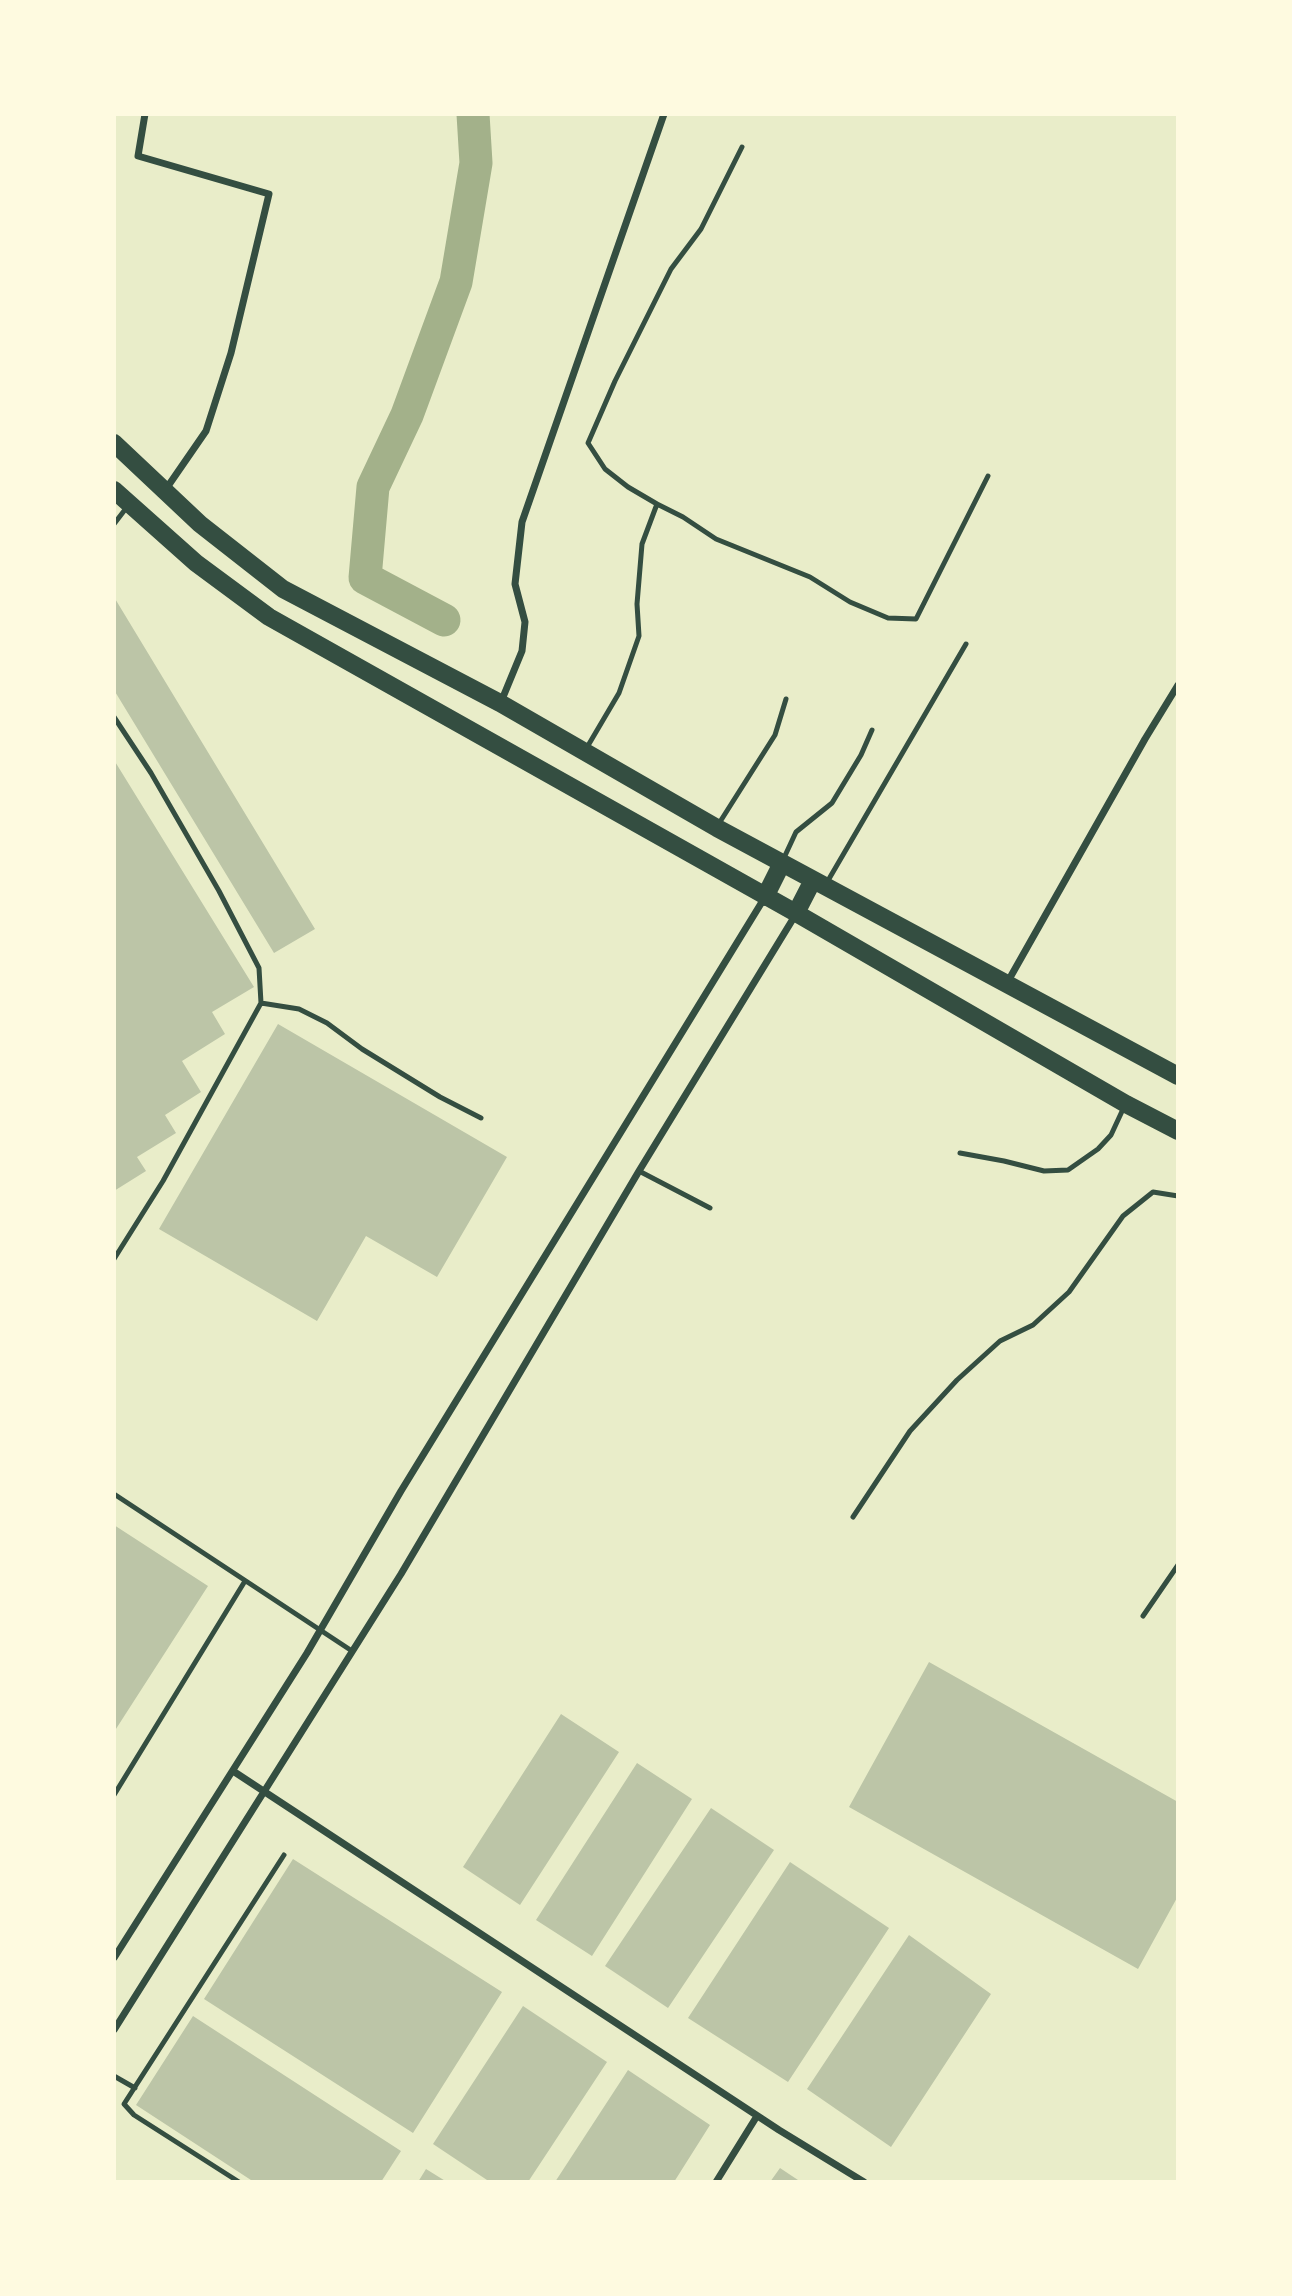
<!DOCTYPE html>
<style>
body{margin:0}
#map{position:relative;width:1292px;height:2296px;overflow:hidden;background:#e9edc9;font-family:Raleway,sans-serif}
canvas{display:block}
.frame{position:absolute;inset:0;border:116px solid #fefae0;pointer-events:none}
</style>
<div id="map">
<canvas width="1292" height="2296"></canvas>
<div class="frame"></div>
</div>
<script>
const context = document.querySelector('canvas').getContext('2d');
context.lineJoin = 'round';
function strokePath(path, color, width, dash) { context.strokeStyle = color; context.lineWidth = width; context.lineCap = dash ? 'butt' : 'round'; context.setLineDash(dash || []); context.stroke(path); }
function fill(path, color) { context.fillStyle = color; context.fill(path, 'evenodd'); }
strokePath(new Path2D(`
 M444,620l-79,-42 8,-91 34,-72 49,-133 20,-119 -3,-49`), '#a3b18a', 33);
fill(new Path2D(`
 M114,597l201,332 -41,24 -160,-263z
 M114,760l140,227 -42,25 13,22 -43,27 19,31 -36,23 11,18 -39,24 9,14 -32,20z
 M278,1024l229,133 -70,120 -71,-41 -49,85 -158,-92z
 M114,1525l94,61 -94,146z
 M929,1662l249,140v94l-40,73 -289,-162z
 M561,1714l58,38 -99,153 -57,-38z
 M637,1763l55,36 -100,157 -56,-36z
 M711,1808l63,42 -106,158 -63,-42z
 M293,1859l209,133 -89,141 -209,-134z
 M790,1862l99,66 -101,154 -100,-64z
 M909,1935l82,59 -100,153 -84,-58z
 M523,2006l84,56 -79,120h-38l-57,-38z
 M193,2016l208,135 -20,31h-127l-118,-77z
 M628,2070l82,55 -36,57h-119z
 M780,2168l21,14h-31z
 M426,2169l21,13h-29z`), '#bcc5a7');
strokePath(new Path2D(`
 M657,504l26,13 33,22 94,38 40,25 38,16 28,1 72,-143
 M114,524l13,-17
 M114,717l37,56 68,118 40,77 2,35 -98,178 -49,78
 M586,749l33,-56 20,-57 -2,-32 5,-60 15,-40 -29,-17 -23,-18 -17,-26 27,-62 56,-112 30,-40 41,-82
 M718,825l57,-90 11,-36
 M783,860l13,-28 36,-29 29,-48 11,-25
 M826,884l140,-240
 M261,1003l38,6 28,14 35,26 78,48 41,21
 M960,1153l44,8 40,10 24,-1 30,-21 13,-14 13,-28
 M639,1171l71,37
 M114,1494l238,157
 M853,1517l57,-86 47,-51 43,-39 33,-16 36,-33 54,-76 30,-24 25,4
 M1143,1616l35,-51
 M114,1795l131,-214
 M114,2076l21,12
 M239,2182l-105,-67 -10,-11 160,-249`), '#344e41', 5);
strokePath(new Path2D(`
 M145,114l-7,42 131,38 -38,159 -25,78 -40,58
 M501,702l21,-51 3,-29 -10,-38 7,-62 142,-408
 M1007,983l138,-244 33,-54
 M233,1771l546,359 85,52
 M114,1958l193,-305 94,-162 364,-594
 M114,2030l287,-456 238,-403 157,-257
 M716,2182l41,-66`), '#344e41', 7);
strokePath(new Path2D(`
 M114,443l86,81 83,65 217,114 217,125 461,248
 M114,490l82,73 73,54 527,296 330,191 52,27
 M765,897l17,-34
 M796,913l17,-33`), '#344e41', 18);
</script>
